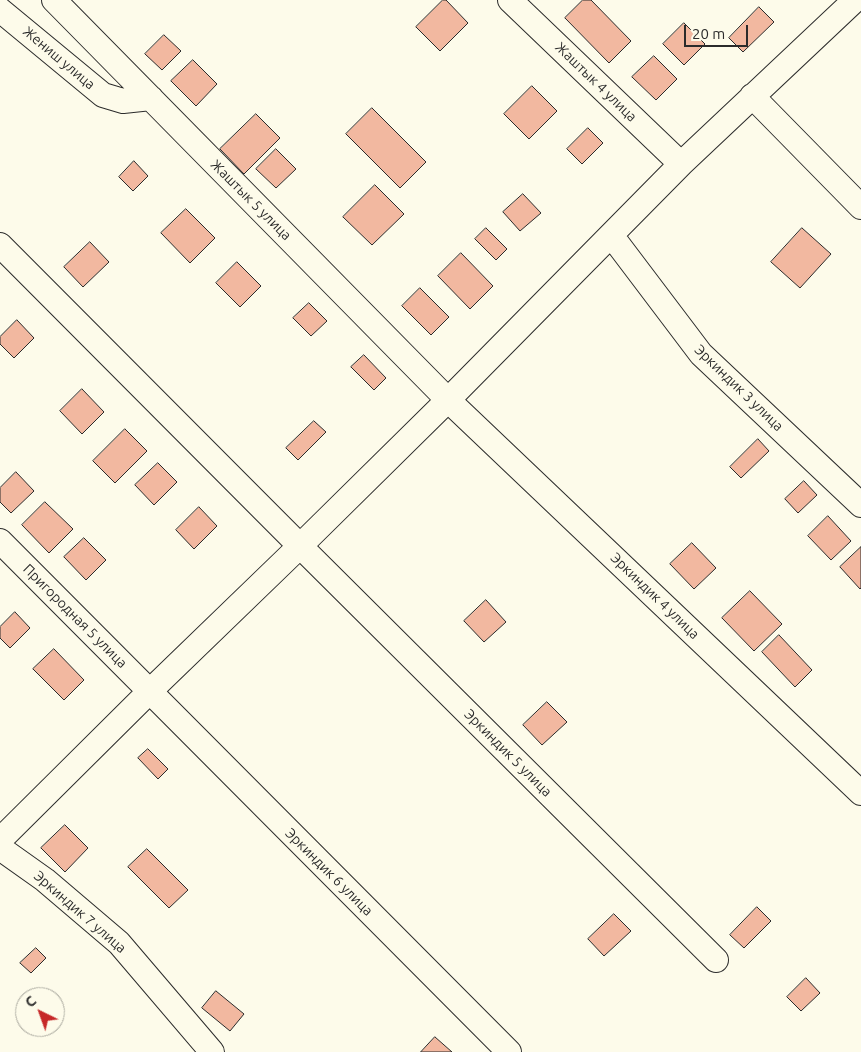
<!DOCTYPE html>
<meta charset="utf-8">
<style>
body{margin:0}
#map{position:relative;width:861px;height:1052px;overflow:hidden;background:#fdfbea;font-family:Ubuntu,sans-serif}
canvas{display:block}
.north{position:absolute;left:15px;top:987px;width:50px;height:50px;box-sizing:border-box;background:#fdfbea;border:1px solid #a9a89e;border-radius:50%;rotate:318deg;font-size:14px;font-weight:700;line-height:20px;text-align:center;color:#2b2b2b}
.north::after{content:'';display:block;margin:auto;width:18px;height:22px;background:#c62828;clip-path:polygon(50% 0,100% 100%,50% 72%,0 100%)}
.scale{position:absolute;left:684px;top:25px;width:64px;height:22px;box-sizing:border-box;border:2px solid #2b2b2b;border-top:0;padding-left:6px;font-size:15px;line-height:18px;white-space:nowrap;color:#2b2b2b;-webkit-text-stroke:4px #fdfbea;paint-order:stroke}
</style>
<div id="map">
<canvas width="861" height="1052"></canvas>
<div class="north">С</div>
<div class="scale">20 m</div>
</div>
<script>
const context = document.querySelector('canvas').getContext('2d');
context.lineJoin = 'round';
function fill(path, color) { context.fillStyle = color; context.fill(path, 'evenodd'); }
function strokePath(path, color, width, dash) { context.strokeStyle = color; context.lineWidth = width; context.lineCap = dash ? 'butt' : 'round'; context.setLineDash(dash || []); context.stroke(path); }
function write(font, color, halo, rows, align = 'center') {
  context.font = font + ' Ubuntu,sans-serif'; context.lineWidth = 4; context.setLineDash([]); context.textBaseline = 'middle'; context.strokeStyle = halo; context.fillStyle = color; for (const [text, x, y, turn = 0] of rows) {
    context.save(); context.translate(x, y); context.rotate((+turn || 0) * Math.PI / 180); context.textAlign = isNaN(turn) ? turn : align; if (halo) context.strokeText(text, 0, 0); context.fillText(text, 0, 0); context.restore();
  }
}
const building = new Path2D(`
 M443,0h3l22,23 -28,28 -24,-24z
 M583,0h8l40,41 -22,22 -44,-45z
 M759,7l15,15 -31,30 -14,-14z
 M684,23l21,21 -21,21 -21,-21z
 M164,35l17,16 -19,19 -17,-16z
 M654,56l23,23 -21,21 -24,-23z
 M193,60l24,24 -21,22 -25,-25z
 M532,86l25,25 -28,28 -25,-25z
 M372,108l54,54 -26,26 -54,-54z
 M256,114l24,24 -36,36 -24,-25z
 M588,128l15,15 -21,21 -15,-15z
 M276,149l20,20 -20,19 -20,-19z
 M134,161l14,15 -15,15 -14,-14z
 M375,185l29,29 -32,31 -29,-28z
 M523,194l18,19 -21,18 -17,-19z
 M186,209l29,29 -25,25 -29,-30z
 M486,228l21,21 -11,11 -21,-21z
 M802,228l29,26 -31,34 -29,-26z
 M90,242l19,20 -26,25 -19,-20z
 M461,253l32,33 -23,23 -32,-33z
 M237,262l24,24 -21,21 -24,-24z
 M420,288l29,29 -18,18 -29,-29z
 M309,303l18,18 -16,15 -18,-18z
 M17,320l17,18 -20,20 -14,-14v-7z
 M364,355l22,23 -12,12 -23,-23z
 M82,389l22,23 -22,22 -22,-23z
 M314,421l12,11 -28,28 -12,-12z
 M125,429l22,22 -32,32 -22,-22z
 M758,439l11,12 -28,27 -11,-11z
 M158,463l19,19 -23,23 -19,-20z
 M16,472l18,19 -23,22 -11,-11v-14z
 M804,481l13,14 -19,18 -13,-14z
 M45,502l28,27 -24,24 -27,-28z
 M199,507l18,19 -23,23 -18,-19z
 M828,516l23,25 -20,19 -23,-24z
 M84,538l22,22 -20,20 -22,-23z
 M692,543l24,25 -22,21 -24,-25z
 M861,547v41l-1,1 -20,-22z
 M750,591l32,33 -28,27 -32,-33z
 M486,600l20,22 -22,20 -20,-21z
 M15,612l15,16 -20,20 -10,-10v-11z
 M779,635l33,35 -17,17 -33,-35z
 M54,649l30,31 -20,20 -31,-31z
 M547,702l20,20 -25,23 -19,-20z
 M148,749l20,20 -10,10 -20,-21z
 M65,825l23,23 -23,24 -24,-24z
 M147,849l41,41 -19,18 -41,-41z
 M757,907l14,14 -27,27 -14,-13z
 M614,914l17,17 -27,25 -16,-17z
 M36,948l10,10 -15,15 -11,-10z
 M806,978l14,15 -19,18 -14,-14z
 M216,991l28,23 -14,17 -28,-23z
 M435,1037l17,15h-31z`);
fill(building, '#f2b8a0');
strokePath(building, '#2b2b2b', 1);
const minor = new Path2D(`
 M54,0l394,400 413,393
 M510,0l171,164
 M0,10l103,85 20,6 28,-3
 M752,96l109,111
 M611,235l90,119 160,151
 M0,245l300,301 416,414
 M0,541l509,511
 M0,840l150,-149 150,-145 148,-146 233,-236 174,-164
 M0,848l45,32 74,63 93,109`);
strokePath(minor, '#2b2b2b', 26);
strokePath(minor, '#fdfbea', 24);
write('14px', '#2b2b2b', '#fdfbea', [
 ["Жениш улица",59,58,40],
 ["Жаштык 4 улица",596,82,44],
 ["Жаштык 5 улица",251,200,45],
 ["Эркиндик 3 улица",739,388,44],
 ["Эркиндик 4 улица",655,596,44],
 ["Пригородная 5 улица",75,616,45],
 ["Эркиндик 5 улица",508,753,45],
 ["Эркиндик 6 улица",329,872,45],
 ["Эркиндик 7 улица",80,912,41]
]);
</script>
